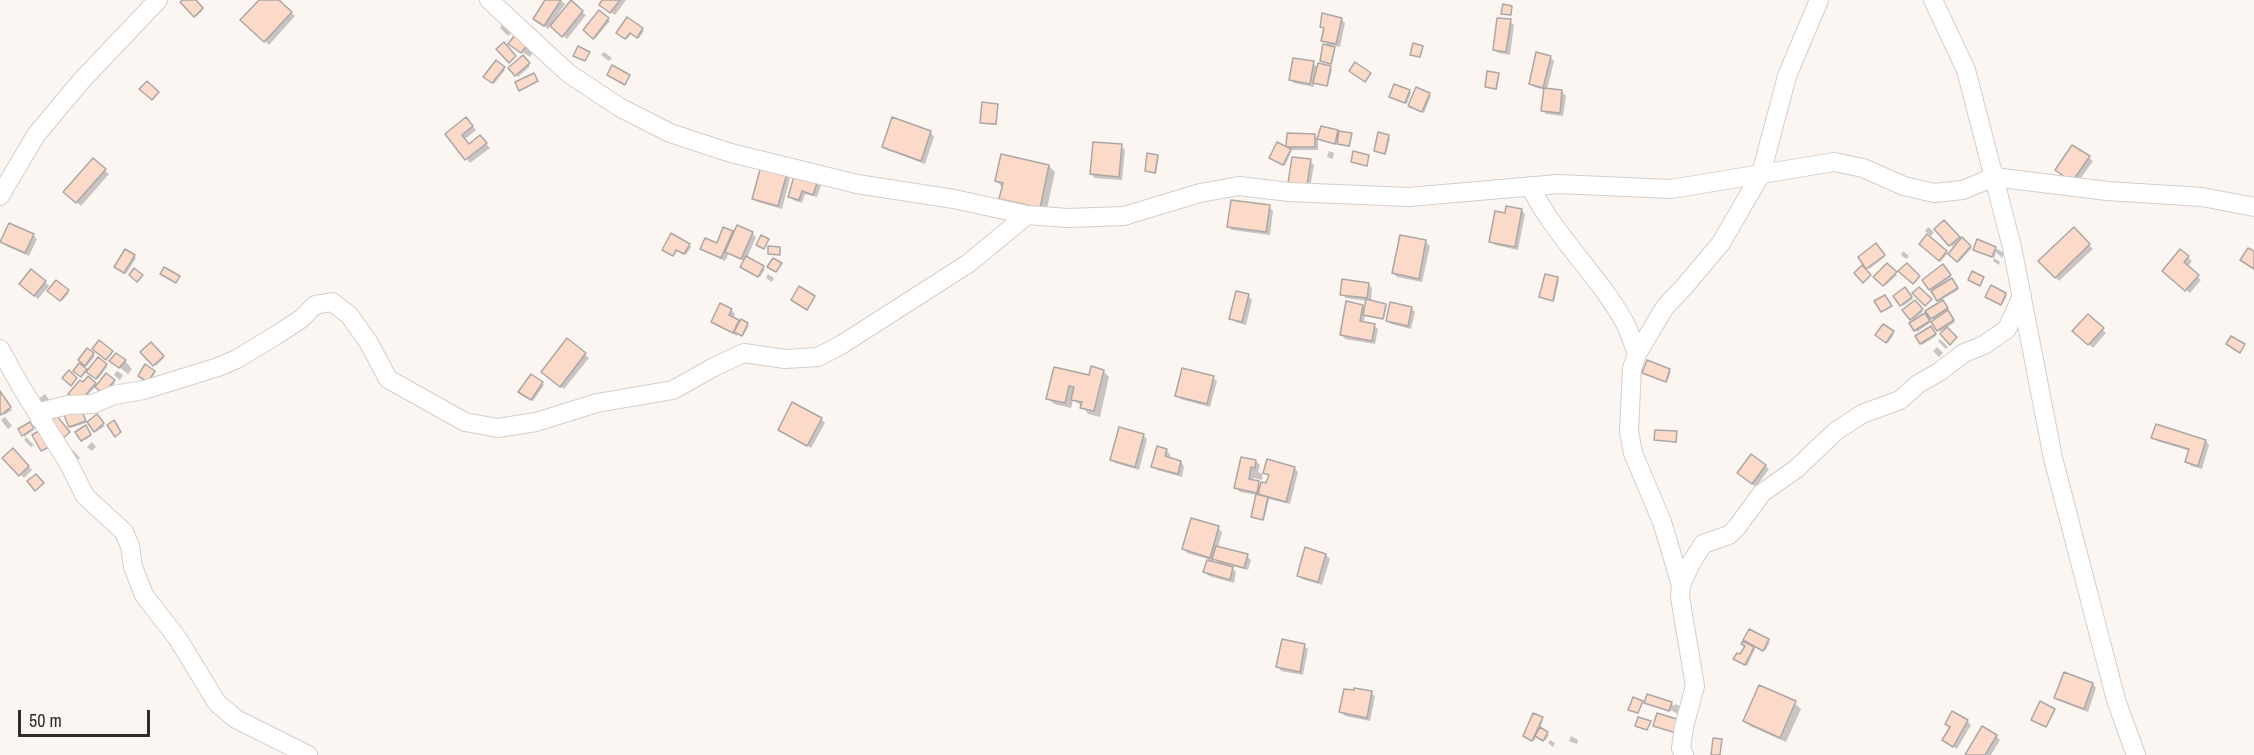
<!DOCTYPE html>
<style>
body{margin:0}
#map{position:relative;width:2254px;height:755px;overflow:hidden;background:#fcf6f3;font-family:"Archivo Narrow",sans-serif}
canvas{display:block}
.scale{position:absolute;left:18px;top:710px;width:132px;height:27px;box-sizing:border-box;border:3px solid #2e2c2b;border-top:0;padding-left:8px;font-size:18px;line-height:21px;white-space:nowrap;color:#2e2c2b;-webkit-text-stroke:4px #fcf6f3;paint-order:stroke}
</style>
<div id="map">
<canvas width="2254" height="755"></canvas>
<div class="scale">50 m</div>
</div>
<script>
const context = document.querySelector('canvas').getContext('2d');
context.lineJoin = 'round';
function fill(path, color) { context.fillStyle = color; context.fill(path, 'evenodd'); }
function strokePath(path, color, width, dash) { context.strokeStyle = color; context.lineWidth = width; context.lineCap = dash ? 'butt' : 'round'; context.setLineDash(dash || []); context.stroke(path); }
fill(new Path2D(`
 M185,0h9l9,10 -7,7 -14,-15z
 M261,0h16l18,16 -26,29 -27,-25z
 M547,0h13l5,4 -11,16 2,1 26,-9 4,3 -19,24 -16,-14 -3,4 -13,-10z
 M604,0h22l-11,15 -10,-7z
 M599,12l11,9 -15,18 -10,-9z
 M627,19l17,12 -5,7 -7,-5 -5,6 -7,-5z
 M1341,19l4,4 -5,24 -9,-2 4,5 -3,14 -9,-2 -2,-1 9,-14 -7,-6 2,-11 -4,-4z
 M1510,21l4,4 -4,30 -12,-2 -4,-3z
 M503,23l9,9 -4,4 -8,-8z
 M510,44l18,2 -1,2 6,5 -3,4z
 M604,52l8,6 -3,3 -8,-6z
 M523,57l7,9 -12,11 -8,-9z
 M1550,57l4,4 -7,29 15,2 4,4 -3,20 -17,-2 -3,-4 2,-20 -11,-3 -4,-3z
 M496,62l9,8 -11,14 -9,-8z
 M1313,63l5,5 14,1 -4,17 -14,-3v4l-20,-4 -4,-4z
 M1498,74l1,2 -2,14 -9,-2 -1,-1z
 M1409,91l2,2 -4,11 -16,-7z
 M1429,94l2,2 -7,17 -14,-7z
 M997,105v20l-14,-1 -1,-2z
 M892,119l39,14 3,4 -9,27 -38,-14 -4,-3z
 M470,123l6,7 -12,10 5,6 15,-5 6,7 -20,15 -23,-29z
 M1338,132l2,2 12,2 -2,11 -10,-2 -3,-3 -1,2 -17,-5z
 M1288,135l26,1 4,3v11h-26l-7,16 -12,-6 15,-11z
 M1388,136l2,2 -4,16 -9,-2 -2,-2z
 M1121,146l4,4 -3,30 -27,-2 -4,-4z
 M1329,151l5,2 -1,6 -6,-2z
 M1158,156l1,1 -3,17 -8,-2 -2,-1z
 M2089,158l4,3 -17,24 -19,-15z
 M93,160l16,14 -28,32 -15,-14z
 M1310,161l4,4 -4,23 -16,-2z
 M1049,166l6,6 -9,41 -39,-8 -6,-7 2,-10 -7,-7z
 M786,174l4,4 -8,31 -24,-7 -4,-3z
 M817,181l4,4 -4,12 -12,-3 -3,9 -9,-3 -4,-4z
 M1269,207l4,4 -3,24 -38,-5 -4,-4z
 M1521,210l4,4 -7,36 -23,-5 -4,-3 15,-27z
 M1944,222l16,17 -8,8 -16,-18z
 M1928,227l6,5 -3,4 -6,-5z
 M2073,229l20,20 -34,32 -19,-20z
 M732,233l2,2 18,-2 4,4 -9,21 18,11 -5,8 -16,-9 1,-6 -16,-9 -4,8 -19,-9 -4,-4 15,-3z
 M33,235l4,4 -8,17 -23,-10 -4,-4z
 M1927,236l21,17 -7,8 -20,-17z
 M1401,237l25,5 4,4 -8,36 -25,-5 -4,-4z
 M1962,240l10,8 -13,14 -9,-8z
 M689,245l2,2 -5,8 -8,-5 -4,6 -9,-5z
 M1876,245l9,12 -16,12 -9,-11z
 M1995,248l10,5 -3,5 -6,-6 -2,6 -18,-7z
 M126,251l10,7 -10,16 -9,-6z
 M1903,251l6,5 -3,3 -5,-4z
 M2181,251l11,10 -5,6 14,13 -11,13 -22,-18z
 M1994,258l6,4 -1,3 -6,-4z
 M1887,265l10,10 -12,11 -10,-9z
 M1943,266l8,11 -10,7 2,2 10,-4 5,8 -17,10 14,22 -15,10 -12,-21 13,-8 -17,-23z
 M768,274l6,4 -2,4 -6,-4z
 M1558,279l1,1 -5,21 -12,-3 -1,-1z
 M45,282l4,4 -11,13 -14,-12z
 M56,282l13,11 -7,8 -13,-10z
 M1368,284l4,4 -1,14 16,4 -3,13 -19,-3 -2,8 11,2 4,3 -3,15 -30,-5 -3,-4 20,-29 4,4 2,-9 -22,-3 -4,-4z
 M1992,287l15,9 -5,9 -14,-7z
 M1905,289l8,10 -10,7 -8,-9z
 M1248,296l4,4 -6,25 -11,-3 -4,-4z
 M814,297l1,1 -7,12 -14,-9z
 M1915,302l8,10 -10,8 -9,-9z
 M1411,308l4,4 -4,17 -20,-5 -4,-4z
 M731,310l4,4 -2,4 16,8 -6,10 -5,-3 -1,3 -25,-14z
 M2088,316l18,17 -13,15 -19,-17z
 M1926,317l4,6 -13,9 -6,-8z
 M1884,326l10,8 -6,9 -11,-8z
 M1932,329l4,7 -14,9 -1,-2z
 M1940,339l8,8 -2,2 -8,-8z
 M568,341l21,17 -25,31 -17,-14z
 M151,344l13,14 -8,8 -14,-14z
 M1937,347l6,6 -4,4 -6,-6z
 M87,350l8,6 -8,10 -7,-6z
 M98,360l9,7 -9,12 -10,-7z
 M111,361h14l7,8 -4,5z
 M1648,362l23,10 -4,10 -22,-8z
 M1055,369l35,8 13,-6 6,6 -9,40 -12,-3 -6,-8 -9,-6 -2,8 -17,-4 -6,-6z
 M117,371l6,4 -3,5 -6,-5z
 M107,375l8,8 -10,11 -9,-8 -13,14 5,-22 9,8z
 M532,376l12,9 -11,16 -11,-8z
 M1213,378l4,3 -7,26 -30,-8 -4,-4z
 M0,393l12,17 -8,5 -4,-5z
 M45,394l8,11 -8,5 -7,-11z
 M81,410l5,13 -15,5 -1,-2z
 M97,416l8,10 -9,6 -7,-10z
 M5,417l7,9 -4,3 -7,-9z
 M821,419l4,4 -14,25 -32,-19z
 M31,426l3,4 -9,6 9,9 -3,2 -7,-7 2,-2 -3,-3z
 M1676,433l1,10 -21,-3z
 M1143,435l4,4 -8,31 -24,-7 -3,-4z
 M2153,437l53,4 3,4 -7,24 -11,-3 -4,-4 3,-11 -33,-10z
 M92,442l4,5 -4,4 -5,-4z
 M13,450l19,20 -8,8 -20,-20z
 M73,450l7,8 -3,2 -7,-8z
 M1166,450l4,4 -1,5 12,3 3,4 -2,11 -25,-7 -4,-4z
 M1242,459l14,2 4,4 -2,7 5,2 -1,6 -9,-2 -1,3 9,5 6,-1 2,-8 -4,-4 29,-5 4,4 -8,32 -21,-5 -5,21 -10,-2 -2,-1 5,-22 -17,-3 -4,-4z
 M1765,466l4,3 -13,18 -13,-10z
 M1218,528l4,4 -4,16 29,8 4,4 -3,10 -19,-5 7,7 -2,11 -25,-7 -4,-4 3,-13 -21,-6 -3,-4zM1214,559l7,6 -8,-2z
 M1326,555l4,4 -8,26 -20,-6 -4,-3z
 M1750,631l20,11 -5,9 -9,-4 -9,19 -10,-5 9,-15 -3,-2z
 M1304,646l4,3 -5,26 -22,-4 -3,-4z
 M2065,674l28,10 3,4 -8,24 -28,-11 -4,-4z
 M1760,687l35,16 6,6 -15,33 -36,-16 -6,-6z
 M1371,693l4,3 -5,25 -25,-5 -4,-4z
 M1646,703h25l3,3 1,-2 8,3 -2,9 -10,-6 -1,2z
 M2054,710l1,1 -8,16 -13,-6z
 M1542,719l1,1 -3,9 9,6 -4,6 -8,-5 -3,5 -8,-3z
 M1967,721l4,4 -14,24 -13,-9 7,-12 -4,-4z
 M1571,736l7,4 -1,4 -8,-3z
 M1996,736l4,4 -9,15h-24z
 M1550,740l5,3 -2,4 -5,-4z`), '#0003');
const building = new Path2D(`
 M183,0h13l7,8 -9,9 -14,-15z
 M259,0h20l13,12 -28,30 -24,-22z
 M545,0h16l-17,26 -11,-7z
 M571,0l12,11 -21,26 -12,-11z
 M602,0h18l-10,13 -11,-8z
 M1503,4l9,2 -1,9 -10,-1z
 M599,10l10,8 -16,21 -10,-9z
 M1322,13l20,5 -6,26 -15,-3 3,-13 -4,-1z
 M627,17l16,11 -6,10 -7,-5 -5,6 -9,-6z
 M1497,18l14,1 -5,33 -13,-2z
 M515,35l13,9 -7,9 -13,-9z
 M504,42l12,14 -7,7 -13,-14z
 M1413,43l10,3 -3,11 -10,-2z
 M1323,44l12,3 -4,17 -11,-3z
 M578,46l12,6 -5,9 -12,-5z
 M1536,52l15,4 -8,32 -14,-4z
 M523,55l7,8 -15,13 -7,-8z
 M1293,58l21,3 -4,23 -21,-4z
 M496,60l9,7 -13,16 -9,-6z
 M1355,62l16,11 -6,9 -16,-11z
 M1318,63l13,3 -4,20 -14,-3z
 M612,65l18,10 -5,10 -18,-10z
 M1487,71l12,2 -3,16 -11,-2z
 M534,73l4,8 -19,10 -4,-9z
 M147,81l12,11 -7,8 -13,-11z
 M1394,84l16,6 -5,13 -16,-6z
 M1416,87l14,6 -8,19 -14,-6z
 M1544,88l18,2 -2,23 -19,-2z
 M982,102l16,2 -2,20 -16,-1z
 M466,117l7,9 -11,9 7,9 11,-9 7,8 -22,17 -20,-26z
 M892,117l39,14 -10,30 -39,-14z
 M1321,126l17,4 -3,14 -18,-5z
 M1339,131l13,2 -3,13 -12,-2z
 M1378,132l11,3 -4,19 -11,-3z
 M1287,133l28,1v13h-29z
 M1093,142l29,2 -3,33 -29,-3z
 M1277,142l14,7 -8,16 -14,-7z
 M2072,145l18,11 -18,26 -17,-12z
 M1353,151l16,4 -2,11 -16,-4z
 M1147,153l11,2 -3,18 -10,-2z
 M1001,154l48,11 -9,43 -41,-9 4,-16 -8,-2z
 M1292,157l19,2 -4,26 -19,-2z
 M93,158l13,11 -30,34 -13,-11z
 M761,166l26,7 -9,33 -26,-7z
 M795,173l23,7 -5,15 -11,-4 -3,9 -11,-3z
 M1231,200l39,5 -4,27 -39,-5z
 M1506,206l16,3 -7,38 -26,-5 6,-31 10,2z
 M1944,220l16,17 -11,9 -15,-17z
 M9,223l25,11 -9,19 -25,-11z
 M737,225l16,7 -12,27 -16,-7z
 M723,227l10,4 -12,27 -21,-9 5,-11 12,5z
 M2074,227l16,17 -35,34 -17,-17z
 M671,233l19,11 -6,10 -8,-4 -3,6 -11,-6z
 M1927,234l20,17 -8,10 -20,-17z
 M761,235l8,4 -5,10 -8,-4z
 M1400,235l26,5 -7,39 -27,-6z
 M1962,237l9,9 -14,16 -9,-8z
 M1977,239l19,8 -4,10 -19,-7z
 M1876,243l9,12 -19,14 -8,-12z
 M768,246l12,1v8l-12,-1z
 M2248,248l6,3v18l-14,-9z
 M125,249l10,6 -11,18 -10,-6z
 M2180,249l9,7 -5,6 15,13 -14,16 -23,-20z
 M746,256l18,10 -6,11 -18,-10z
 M773,258l9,5 -6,9 -9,-5z
 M1887,263l10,9 -14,14 -10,-9z
 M1907,263l13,13 -7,8 -15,-13z
 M1943,264l8,11 -22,15 -7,-10z
 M1862,265l9,10 -8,8 -9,-10z
 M164,267l16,9 -4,7 -16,-9z
 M134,268l9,7 -6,7 -8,-7z
 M31,269l15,12 -12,15 -15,-12z
 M1972,271l12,6 -4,9 -12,-6z
 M1545,274l13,3 -5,24 -14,-4z
 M1952,278l6,10 -21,13 -6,-10z
 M1342,279l27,4 -2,15 -27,-3z
 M56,280l13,10 -9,11 -13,-10z
 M1991,285l15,8 -5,12 -16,-8z
 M799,286l16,10 -8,14 -16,-10z
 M1905,287l7,10 -12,9 -7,-10z
 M1919,287l13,12 -7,7 -13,-13z
 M1236,291l13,3 -7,28 -13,-3z
 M1885,295l7,11 -11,6 -7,-11z
 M1366,299l20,5 -3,15 -20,-4z
 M1915,300l8,9 -13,11 -8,-10z
 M1943,300l5,8 -17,11 -6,-8z
 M1346,301l17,4 -3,16 15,3 -3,17 -32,-6z
 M1390,302l22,5 -4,19 -22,-5z
 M720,303l12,6 -3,6 10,5 -6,13 -22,-11z
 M1948,310l6,10 -17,11 -6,-9z
 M1925,313l5,8 -16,10 -5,-8z
 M2088,314l16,14 -16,17 -16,-14z
 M741,319l7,4 -6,13 -8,-4z
 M1883,324l11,7 -8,12 -11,-8z
 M1931,326l5,8 -16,10 -5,-8z
 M1947,327l10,10 -7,8 -10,-11z
 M2231,336l14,8 -5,9 -14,-9z
 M567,338l19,15 -26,34 -19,-15z
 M99,340l14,11 -7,9 -14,-11z
 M151,342l13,14 -11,10 -13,-14z
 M87,348l7,5 -9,13 -7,-6z
 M116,353l10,7 -7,8 -10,-7z
 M98,357l9,7 -11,15 -10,-7z
 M1647,360l23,9 -4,13 -24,-9z
 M79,363l8,6 -6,8 -8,-6z
 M145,364l10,7 -7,11 -10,-6z
 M1091,366l13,4 -10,41 -14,-3 2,-6 -11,-2 3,-13 -5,-1 -4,17 -19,-4 8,-32 35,8z
 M1182,368l32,8 -7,28 -32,-8z
 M69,370l8,8 -6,8 -9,-8z
 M106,373l9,7 -12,14 -8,-7z
 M531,374l12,8 -12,18 -13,-8z
 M88,376l8,7 -15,17 -6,-1 -7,-5 12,-14 3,2z
 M0,391l11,16 -10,8 -1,-2z
 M792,402l30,16 -15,28 -29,-16z
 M80,406l6,15 -17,6 -6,-14z
 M97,414l7,9 -10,9 -7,-10z
 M57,416l13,16 -9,8 -14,-17z
 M114,420l7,12 -6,5 -8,-12z
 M30,422l4,6 -12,8 -4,-7z
 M2156,424l50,16 -8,26 -13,-4 4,-13 -38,-11z
 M86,425l5,10 -10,6 -6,-9z
 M1119,427l25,7 -9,33 -25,-7z
 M42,429l9,17 -10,5 -9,-16z
 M1655,430l22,1 -1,11 -22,-2z
 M1157,446l10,3 -2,7 16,5 -3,13 -27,-7z
 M13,448l16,18 -10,10 -17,-18z
 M1751,454l15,11 -14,19 -15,-11z
 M1241,457l15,3 -1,8 -4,-1 -2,12 10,2 -2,12 -23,-5z
 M1267,459l28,8 -9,35 -28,-8 3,-12 5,1 3,-8 -6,-2z
 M36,474l8,9 -9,8 -8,-10z
 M1256,494l12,3 -5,23 -12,-3z
 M1191,518l28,8 -9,32 -28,-9z
 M1216,546l32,8 -4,14 -32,-9z
 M1305,547l21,7 -8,28 -21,-6z
 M1207,560l26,7 -3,13 -27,-8z
 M1749,629l20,10 -6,12 -20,-11z
 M1282,639l23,5 -5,28 -24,-5z
 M1743,641l11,6 -9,18 -12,-6 4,-6 3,1 5,-8 -4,-2z
 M2064,672l29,11 -9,26 -30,-11z
 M1759,685l37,16 -16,37 -37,-17z
 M1354,688l18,3 -5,27 -28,-6 5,-23 10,1z
 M1647,694l25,8 -3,9 -25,-8z
 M1633,697l10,4 -5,12 -10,-3z
 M2040,701l15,8 -9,18 -15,-7z
 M1952,711l16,9 -15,27 -11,-7 8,-13 -5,-3z
 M1533,713l10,4 -11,24 -9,-5z
 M1657,713l23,7 -4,13 -23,-7z
 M1638,717l13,4 -4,9 -12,-4z
 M1982,726l15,9 -12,20h-20z
 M1540,727l8,5 -5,9 -8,-5z
 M1713,738l9,1 -2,16h-9z`);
fill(building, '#fbdaca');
strokePath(building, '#aca7a4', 1.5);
const street = new Path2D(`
 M489,0l79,73 51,34 51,26 61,20 126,31 97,15 73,16 41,3 56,-2 76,-23 39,-7 50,6 120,5 149,-13 113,5 163,-27 29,6 41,18 30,7 29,-3 31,-13 113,14 95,6 52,10
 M1933,0l33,70 46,177 41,211 63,242 20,55
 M1530,186c25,51 68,88 95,137 5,10 8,21 12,31
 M0,196l36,-61 46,-55 76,-80
 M0,349l20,36 49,79 16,32 39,36 6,14 3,21 11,28 34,44 39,64 19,16 72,36
 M40,419l4,-8 24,-6 25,-1 21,-9 30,-5 74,-23 19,-8 41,-25 23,-15 14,-14 17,-3 17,13 20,28 19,36 77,43 33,6 38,-6 61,-19 76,-13 41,-23 30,-14 41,6 33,-2 23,-12 128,-82 58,-48
 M1681,585l9,-20 13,-21 26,-9 8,-8 25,-34 34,-24 40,-38 26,-17 38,-14 18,-16 21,-12 25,-19 20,-8 23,-16 15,-33
 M1684,755l-3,-7 3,-21 11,-41 -15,-89 1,-12 -19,-63 -29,-69 -4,-22 3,-63 5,-14 28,-47 19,-20 37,-44 40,-69 26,-98 32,-76`);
strokePath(street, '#d4cecb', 20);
strokePath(street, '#fff', 18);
</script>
